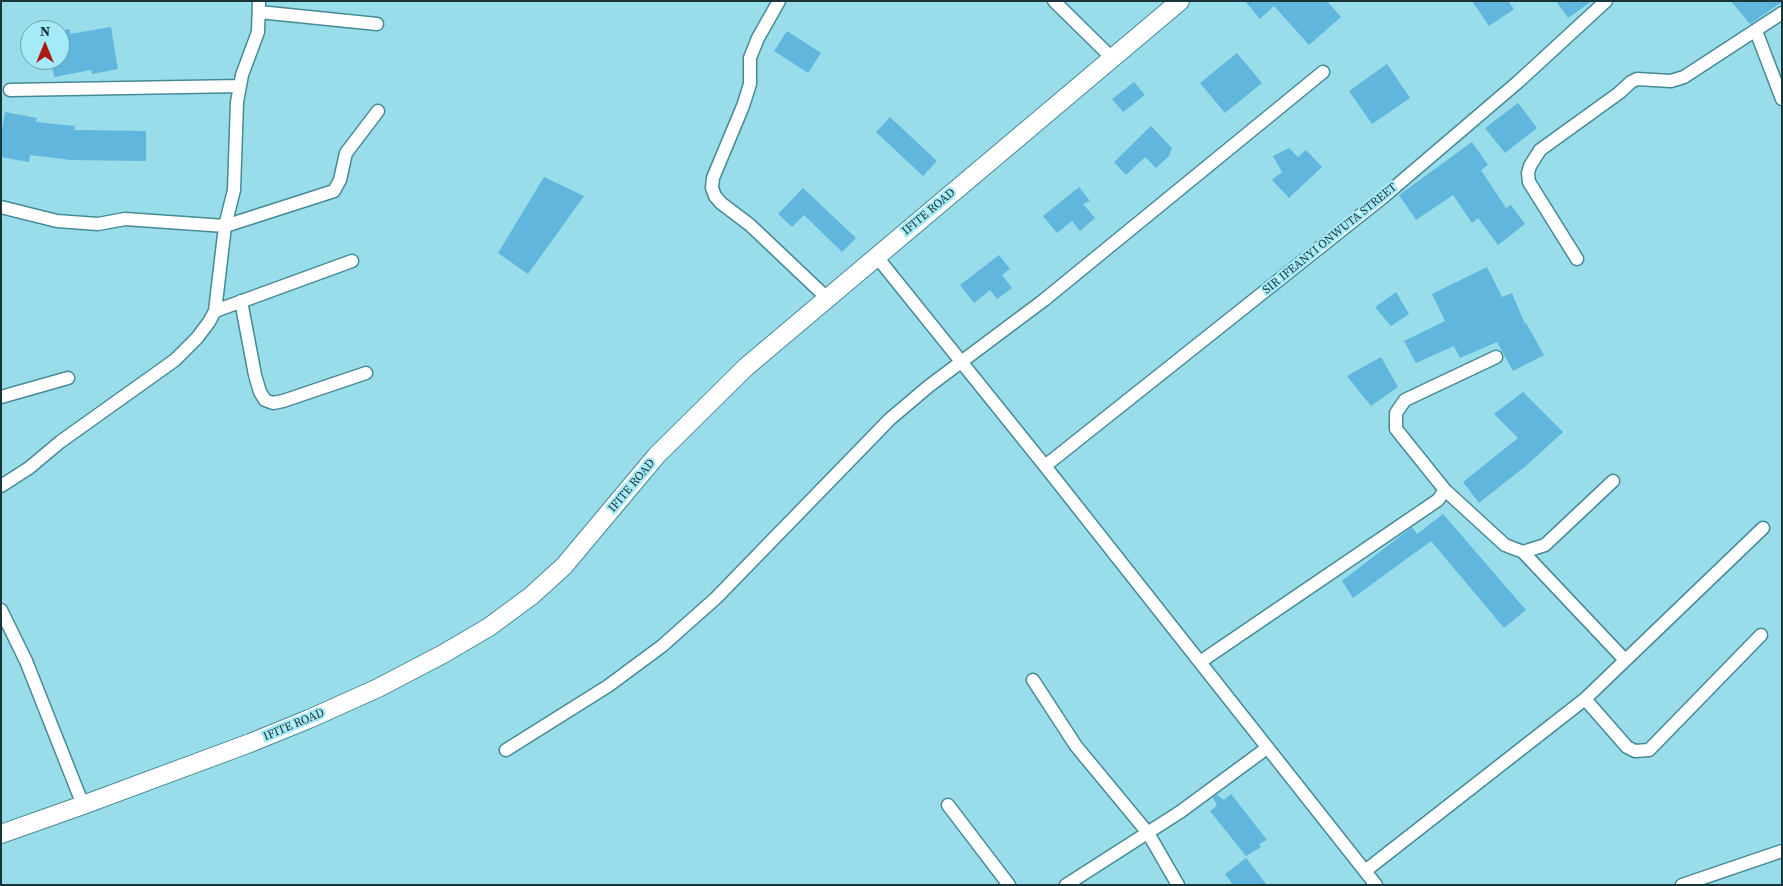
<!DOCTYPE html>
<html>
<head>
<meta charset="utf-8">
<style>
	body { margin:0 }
	#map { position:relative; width:1783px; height:886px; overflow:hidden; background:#98dde9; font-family:"Source Serif 4",serif }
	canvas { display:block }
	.frame { position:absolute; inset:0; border:2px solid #19353a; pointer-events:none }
	.north { position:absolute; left:20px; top:20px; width:50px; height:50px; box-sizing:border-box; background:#a5eaf6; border:1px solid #6da2ab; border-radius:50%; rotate:0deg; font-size:14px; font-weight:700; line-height:20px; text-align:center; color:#19353a }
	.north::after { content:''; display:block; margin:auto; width:18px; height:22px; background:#aa190d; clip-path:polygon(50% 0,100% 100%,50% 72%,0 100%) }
</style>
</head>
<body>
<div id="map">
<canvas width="1783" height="886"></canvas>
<div class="frame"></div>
<div class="north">N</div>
</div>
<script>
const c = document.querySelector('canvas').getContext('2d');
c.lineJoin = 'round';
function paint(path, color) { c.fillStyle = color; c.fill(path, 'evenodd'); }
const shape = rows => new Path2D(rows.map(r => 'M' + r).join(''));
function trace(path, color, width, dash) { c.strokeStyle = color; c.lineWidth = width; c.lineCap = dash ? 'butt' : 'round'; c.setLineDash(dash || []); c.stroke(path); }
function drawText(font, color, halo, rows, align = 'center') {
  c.font = font + ' "Source Serif 4",serif'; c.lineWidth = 4.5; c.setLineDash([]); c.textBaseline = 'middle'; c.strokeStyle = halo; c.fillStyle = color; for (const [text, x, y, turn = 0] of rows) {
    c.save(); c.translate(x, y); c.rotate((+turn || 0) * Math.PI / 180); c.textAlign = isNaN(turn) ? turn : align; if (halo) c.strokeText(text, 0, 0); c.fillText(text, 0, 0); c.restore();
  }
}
const building = shape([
	[1245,1,1327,1,1341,17,1309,45,1274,6,1260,19],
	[1472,1,1508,1,1514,9,1489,26],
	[1556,1,1592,1,1568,18],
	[1731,1,1782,1,1782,2,1750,24],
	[111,27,118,69,92,74,91,70,54,77,51,60,60,60,60,31,70,29,70,34],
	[787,31,821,53,808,73,774,51],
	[1237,53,1262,83,1225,113,1200,83],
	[1387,64,1410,98,1372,124,1349,91],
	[1134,82,1145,95,1123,112,1112,99],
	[1518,103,1537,128,1505,153,1485,128],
	[5,112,37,118,36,122,75,126,74,130,146,131,146,161,71,160,30,155,29,162,1,157,1,136],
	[890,117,937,161,923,176,876,132],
	[1151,126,1172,148,1169,156,1156,168,1145,157,1126,175,1114,162],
	[1472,142,1488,165,1481,170,1506,208,1511,205,1525,224,1498,245,1478,218,1472,223,1453,195,1416,220,1399,195],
	[1289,148,1298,157,1306,150,1322,167,1289,198,1272,180,1282,172,1273,156],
	[544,177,584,196,528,274,498,253],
	[1079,187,1090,201,1083,204,1095,218,1080,231,1072,221,1057,233,1043,216],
	[803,188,856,238,842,252,804,215,792,227,778,214],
	[999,255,1010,269,1002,275,1012,288,997,299,990,290,974,303,960,285],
	[1487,267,1502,297,1512,293,1525,324,1526,323,1544,355,1513,371,1497,342,1460,358,1454,346,1416,363,1404,341,1445,321,1432,294],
	[1396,292,1409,314,1391,326,1375,307],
	[1381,357,1398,387,1371,406,1347,376],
	[1523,392,1563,432,1527,465,1479,503,1463,482,1518,438,1494,414],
	[1443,514,1526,610,1504,628,1431,541,1353,598,1342,581,1412,527,1417,534],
	[1231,794,1267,840,1259,844,1261,847,1246,856,1210,811,1217,806,1213,797,1217,795,1224,800],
	[1246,858,1267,885,1233,885,1225,874]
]);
const street = shape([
	[779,1,758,38,750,58,750,84,743,106,713,178,712,188,715,196,721,203,750,225,827,298],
	[1054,1,1113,59],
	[259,12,377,24],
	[1756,31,1782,99],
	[10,90,240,86],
	[1,207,57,221,98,224,125,219,225,226,334,191,340,180,346,153,378,111],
	[877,257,1045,466,1376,885],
	[1577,259,1529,182,1528,173,1530,166,1540,150,1619,93,1631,82,1637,79,1671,81,1684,77,1782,13],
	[241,301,255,375,260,392,265,400,273,403,283,401,366,373],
	[215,311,352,261],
	[1,397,68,378],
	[1045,466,1382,198,1518,82,1606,1],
	[1,486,29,468,60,442,175,360,197,338,209,322,215,311,225,226,234,190,237,102,242,75,258,32,259,1],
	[1445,490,1505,545,1523,552,1545,545,1613,481],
	[1523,552,1625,660],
	[1,610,26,661,83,805],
	[1200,662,1438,500,1445,490,1396,429,1396,413,1405,400,1496,357],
	[1033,680,1076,746,1148,833,1178,885],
	[1585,699,1627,747,1635,751,1649,750,1761,635],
	[506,750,608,686,662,646,716,598,890,419,929,386,1044,300,1323,72],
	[948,805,1009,885],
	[1365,871,1585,699,1763,528],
	[1066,885,1180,812,1267,748],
	[1682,885,1782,851]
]);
const secondary = shape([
	[1,834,83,805,250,743,309,719,378,688,443,654,489,627,531,596,564,566,657,455,746,367,1180,1]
]);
const streetNames = [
	["IFITE ROAD",929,212,-40],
	["SIR IFEANYI ONWUTA STREET",1330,239,-39],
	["IFITE ROAD",632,486,-50],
	["IFITE ROAD",294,725,-23]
];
paint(building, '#61b6dd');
trace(street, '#468a96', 15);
trace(secondary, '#468a96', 20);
trace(street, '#fff', 12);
trace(secondary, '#fff', 18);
drawText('12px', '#19353a', '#a5eaf6', streetNames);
</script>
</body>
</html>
